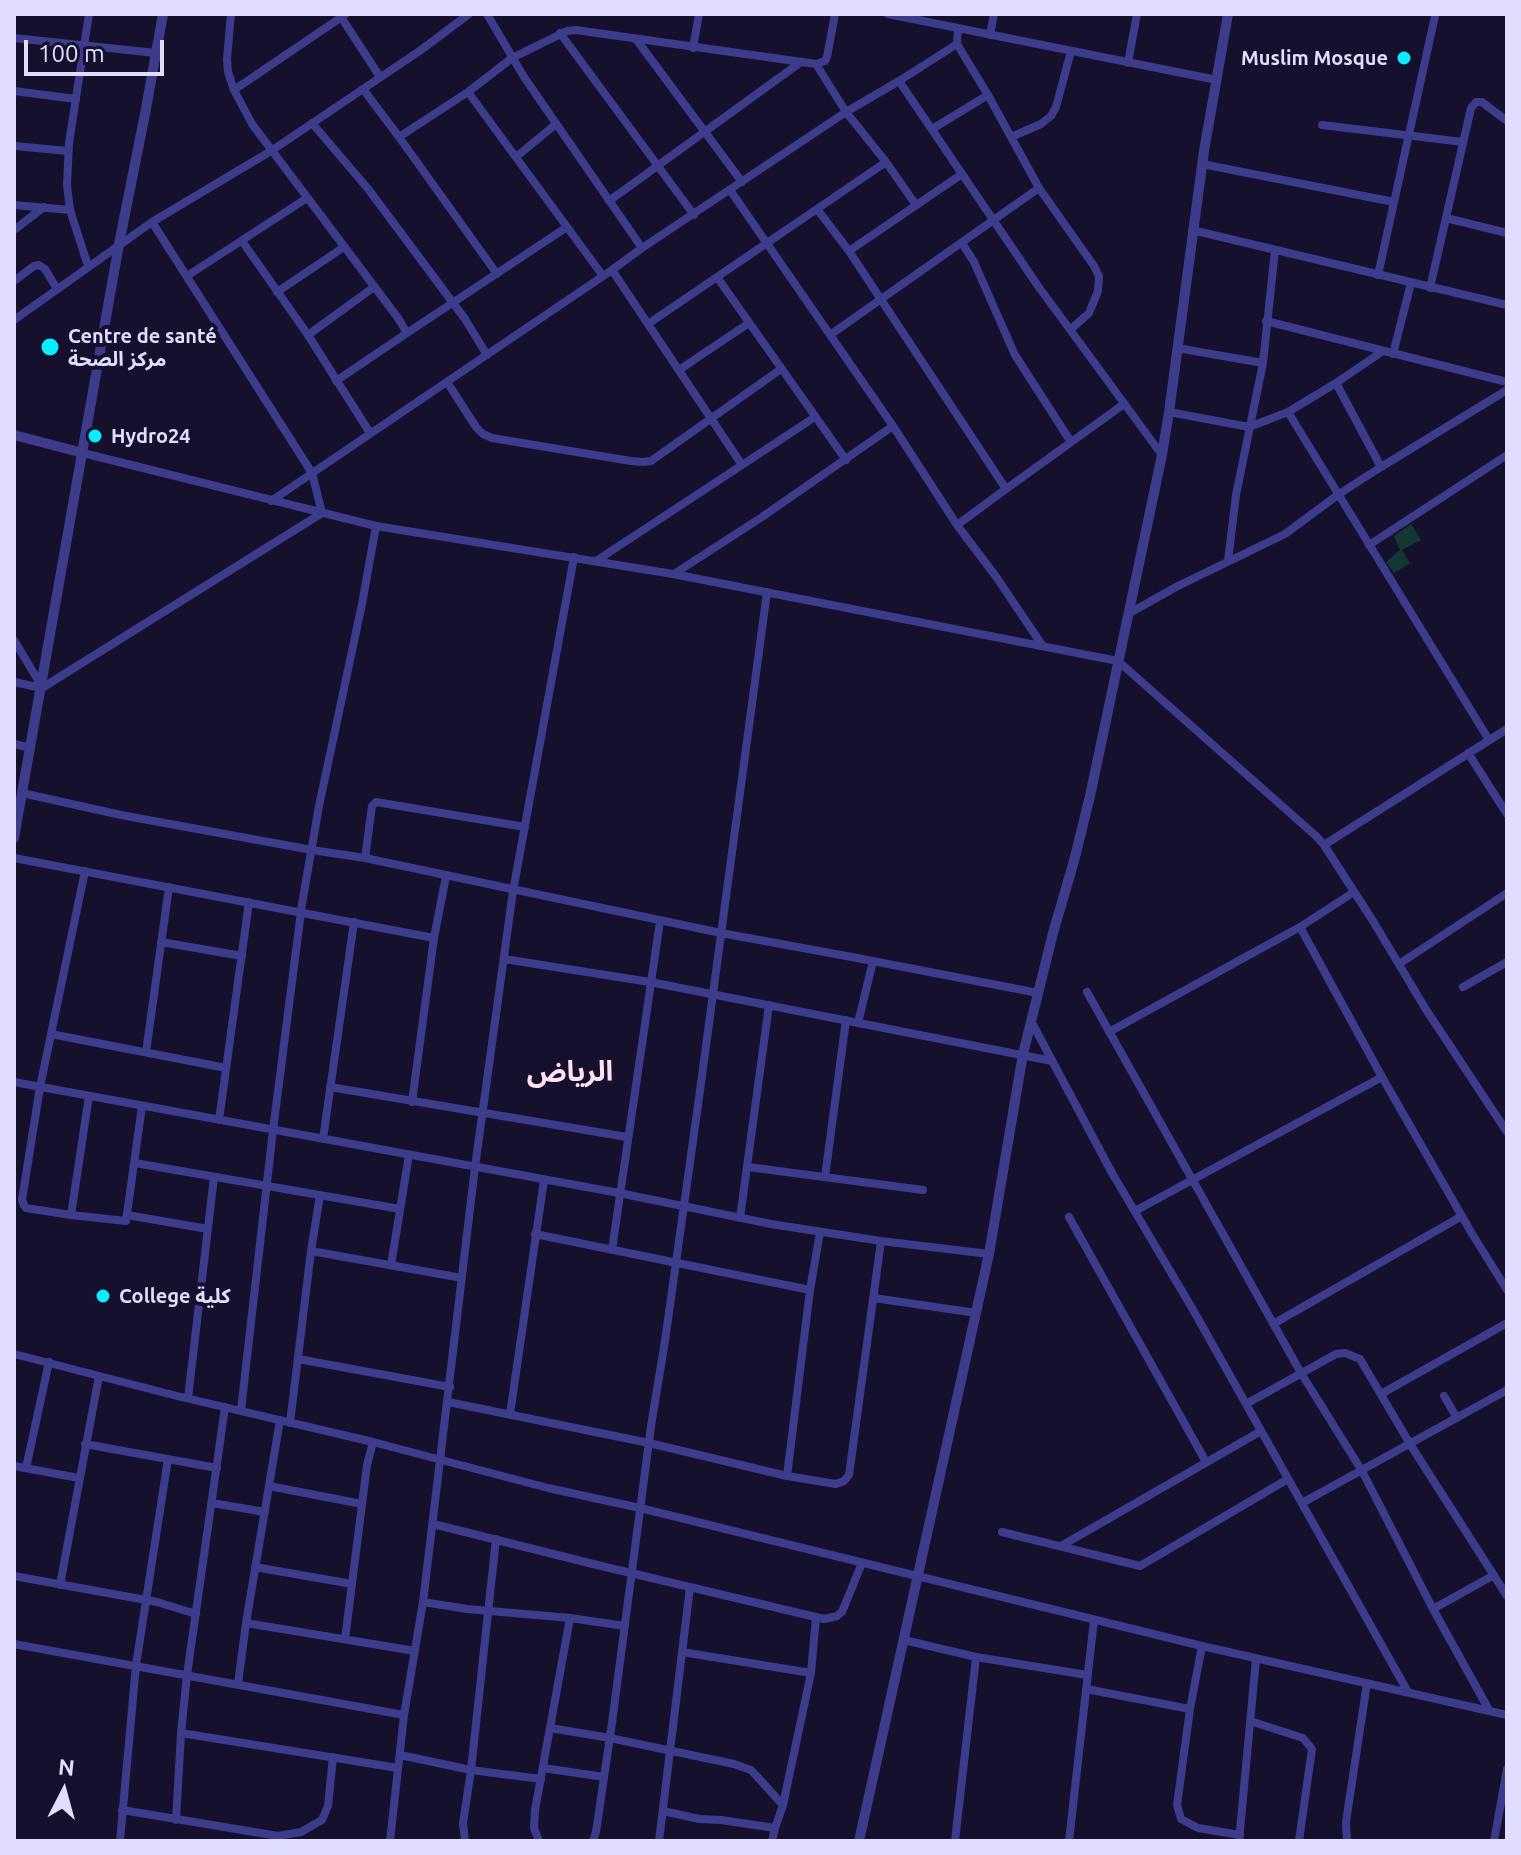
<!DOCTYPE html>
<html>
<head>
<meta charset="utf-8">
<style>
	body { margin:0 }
	#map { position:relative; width:1521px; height:1855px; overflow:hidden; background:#15112d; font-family:Ubuntu,sans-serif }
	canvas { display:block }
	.frame { position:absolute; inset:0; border:16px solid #e0ddff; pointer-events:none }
	.north { position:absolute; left:24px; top:1751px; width:80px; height:80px; -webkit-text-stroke:6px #15112d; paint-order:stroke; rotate:6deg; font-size:22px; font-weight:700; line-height:32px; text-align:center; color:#e0ddff }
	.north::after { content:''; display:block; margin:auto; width:28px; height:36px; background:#e0ddff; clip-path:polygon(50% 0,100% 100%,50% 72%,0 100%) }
	.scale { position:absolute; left:24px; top:40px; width:140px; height:36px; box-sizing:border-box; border:4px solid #e0ddff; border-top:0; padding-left:10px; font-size:24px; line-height:28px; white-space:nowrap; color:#e0ddff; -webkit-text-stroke:6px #15112d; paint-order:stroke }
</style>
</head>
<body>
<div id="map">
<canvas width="1521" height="1855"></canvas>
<div class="frame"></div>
<div class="north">N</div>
<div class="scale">100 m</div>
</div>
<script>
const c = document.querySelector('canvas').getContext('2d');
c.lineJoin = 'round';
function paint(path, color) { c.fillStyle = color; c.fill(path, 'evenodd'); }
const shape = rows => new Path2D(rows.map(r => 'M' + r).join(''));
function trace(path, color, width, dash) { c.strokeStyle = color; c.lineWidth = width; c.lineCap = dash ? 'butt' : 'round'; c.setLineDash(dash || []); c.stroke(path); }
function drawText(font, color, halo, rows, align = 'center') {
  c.font = font + ' Ubuntu,"Noto Sans Arabic",sans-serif'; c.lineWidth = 8; c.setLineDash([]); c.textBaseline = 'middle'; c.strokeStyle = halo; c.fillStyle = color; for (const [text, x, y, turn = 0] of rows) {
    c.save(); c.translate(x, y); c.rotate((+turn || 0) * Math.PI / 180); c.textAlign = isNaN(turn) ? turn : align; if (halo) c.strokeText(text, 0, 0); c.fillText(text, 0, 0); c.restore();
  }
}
const green = shape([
	[1411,524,1421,540,1402,550,1410,563,1394,573,1386,562,1400,550,1394,536]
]);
const minor = shape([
	[231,14,227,59,228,72,234,90],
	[487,14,524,77,642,248],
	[888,14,1217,80],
	[341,17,380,77],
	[560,33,694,215],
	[990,35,994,14],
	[14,38,156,53],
	[636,39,742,182],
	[957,44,988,95,1039,188,1094,266,1099,276,1098,291,1089,313,1071,329],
	[693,48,699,14],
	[1128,63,1137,14],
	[816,64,846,112,886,162,916,205],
	[899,81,1038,286,1162,455],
	[363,89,399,137,497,274],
	[14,91,76,99],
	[468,92,603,276],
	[312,123,369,190,465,319,487,355],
	[1322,125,1463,142],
	[932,129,988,95],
	[399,137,468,92,512,58,567,31,576,30,816,64,825,61,827,57,835,14],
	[1011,137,1041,124,1051,116,1056,107,1071,51],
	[14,146,68,151],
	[516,157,556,124],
	[1202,164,1394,202],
	[730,190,893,426,957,525,997,578,1042,645],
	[609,201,801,62],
	[14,205,70,210],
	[817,209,849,251,1006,489,957,525],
	[1446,218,1507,233],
	[14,230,44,207],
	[1192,230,1507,305],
	[242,241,308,335,370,433],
	[962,243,974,262,1015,355,1071,442],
	[849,251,962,174],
	[88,266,70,210,67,185,69,143,89,14],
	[612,270,742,465,815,417],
	[1378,275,1435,16],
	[187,276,307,198],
	[717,277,846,460],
	[14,281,34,266,39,265,45,269,57,289],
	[1430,288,1471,108,1476,102,1482,102,1507,121],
	[277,292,344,247],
	[14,320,152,222,271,151,421,50,469,14],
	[1266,321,1507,382],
	[648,324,886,162],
	[407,333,567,227],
	[308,335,374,287],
	[830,335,1039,188],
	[1177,348,1263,363],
	[1393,354,1411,283],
	[679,370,749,323],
	[336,381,407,333,398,318,252,124,234,90,346,14],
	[447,382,476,427,483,434,492,438,631,461,643,462,651,461,781,369],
	[1336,383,1381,467],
	[1169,412,1249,427,1288,412,1336,383,1383,351],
	[1288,412,1489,740],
	[83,453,376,526,673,574,1118,661,1316,836,1324,845,1373,921,1425,1008,1507,1132],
	[1006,489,1124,404],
	[271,501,612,270,642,248,846,112,899,81,957,44,958,28],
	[1369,545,1507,455],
	[596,561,742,465],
	[1228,561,1236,495,1263,363,1275,250],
	[674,574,762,517,893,426],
	[1128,614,1176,587,1285,534,1339,494,1381,467,1507,390],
	[14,640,42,687],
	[14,682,42,688,322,513,312,473,152,222],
	[14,744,31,748],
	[1468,753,1507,814],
	[22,793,121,815,312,850,365,858,721,933,852,957,1038,993],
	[1324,845,1507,729],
	[14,858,434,938],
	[365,858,372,806,376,802,525,827],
	[85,871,40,1087,22,1200,24,1205,26,1208,71,1215,126,1221,142,1106],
	[1300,927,1382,1077,1471,1232,1507,1290],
	[161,942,242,956],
	[504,959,650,982,1052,1061],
	[1399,964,1507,893],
	[1463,987,1507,962],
	[1087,992,1301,1373,1362,1471,1433,1609,1489,1710],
	[1031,1021,1112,1173,1192,1308,1408,1692],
	[858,1023,873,961],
	[1109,1032,1300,927,1354,892],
	[51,1034,226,1068],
	[146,1052,169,887],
	[14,1082,619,1193,771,1224,881,1241,989,1254],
	[330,1087,627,1137],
	[412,1102,434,938,446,876],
	[219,1120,249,902],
	[323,1139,354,922],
	[135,1163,400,1209],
	[748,1167,923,1190],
	[825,1177,846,1020],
	[1135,1211,1382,1077],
	[71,1215,89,1096],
	[127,1215,208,1229],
	[1069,1217,1206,1462],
	[740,1218,769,1005],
	[535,1234,810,1290],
	[612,1250,660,921],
	[311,1251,462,1278],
	[391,1265,409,1155],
	[874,1298,976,1313],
	[1273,1324,1462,1216],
	[14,1354,177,1396,373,1442,548,1488,640,1508,1202,1646,1507,1715],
	[298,1359,450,1387],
	[1381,1394,1507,1323],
	[1444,1396,1457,1418],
	[188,1398,214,1177],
	[448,1402,649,1443,787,1476,836,1484,844,1481,849,1475,881,1241],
	[1246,1404,1336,1354,1345,1353,1360,1359,1410,1444,1507,1596],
	[225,1407,187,1675,181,1733,398,1768],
	[241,1410,273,1130,302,904,319,806,362,604,376,526],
	[510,1414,544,1180],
	[280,1420,246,1623,415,1651],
	[290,1423,311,1251,320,1195],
	[85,1444,217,1468],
	[14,1466,79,1478],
	[26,1468,49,1362],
	[787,1476,810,1290,820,1232],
	[269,1486,362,1504],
	[212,1503,265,1512],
	[1302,1503,1507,1390],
	[433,1524,593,1564,824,1619,837,1616,842,1612,862,1563],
	[1002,1532,1140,1566,1288,1479],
	[1061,1546,1261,1431],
	[255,1567,352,1584],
	[14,1576,157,1602,196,1614],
	[60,1585,99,1376],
	[423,1602,467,1609,570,1618,625,1626],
	[1433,1609,1494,1575],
	[345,1639,367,1465,373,1442],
	[904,1640,976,1657,1087,1675],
	[14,1644,404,1715],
	[1202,1646,1190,1709,1177,1805,1181,1819,1198,1828,1240,1835],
	[682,1652,811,1673],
	[238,1684,246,1623],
	[1086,1689,1190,1709],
	[1250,1721,1303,1738,1312,1749,1299,1841],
	[550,1728,610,1738,734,1764,751,1770,783,1805],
	[400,1755,471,1770,541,1779],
	[543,1768,604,1777],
	[122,1810,278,1836,301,1832,322,1820,328,1806,333,1757],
	[663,1811,699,1819,721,1820,775,1828,783,1805,811,1673,816,1617],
	[176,1820,181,1733],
	[120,1841,136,1665,168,1459],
	[390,1841,404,1715,423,1602,475,1167,513,891,574,557],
	[465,1841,463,1823,471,1770,496,1539],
	[539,1841,534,1828,535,1810,570,1618],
	[593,1841,596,1832,612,1723,651,1426,665,1341,699,1098,767,592],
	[659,1841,690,1587],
	[772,1841,775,1828],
	[955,1841,976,1657],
	[1069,1841,1094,1620],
	[1239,1841,1256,1659],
	[1347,1841,1346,1822,1367,1683],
	[1494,1841,1507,1769]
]);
const tertiary = shape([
	[14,435,83,453],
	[14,838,119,244,145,114,163,14],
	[859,1841,989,1254,1023,1054,1053,933,1074,861,1090,796,1162,455,1169,412,1204,151,1228,14]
]);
const markers = [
	[1404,58,8,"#09eeff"],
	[50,347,10,"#09eeff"],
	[95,436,8,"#09eeff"],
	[103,1296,8,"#09eeff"]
];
const poiNames = [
	["Muslim Mosque",1388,58,"right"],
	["Centre de santé",68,336],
	["مركز الصحة",68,359],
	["Hydro24",111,436],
	["College كلية",119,1296]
];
const districtNames = [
	["الرياض",570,1072]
];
paint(green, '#143735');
trace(minor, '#3d3c8c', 8);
trace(tertiary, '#3d3c8c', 10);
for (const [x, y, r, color] of markers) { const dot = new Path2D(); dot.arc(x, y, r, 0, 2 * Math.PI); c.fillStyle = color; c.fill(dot); trace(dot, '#15112d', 3); }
drawText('bold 20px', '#e0ddff', '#15112d', poiNames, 'left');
drawText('bold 28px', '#ffdff4', '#15112d', districtNames);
</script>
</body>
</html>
